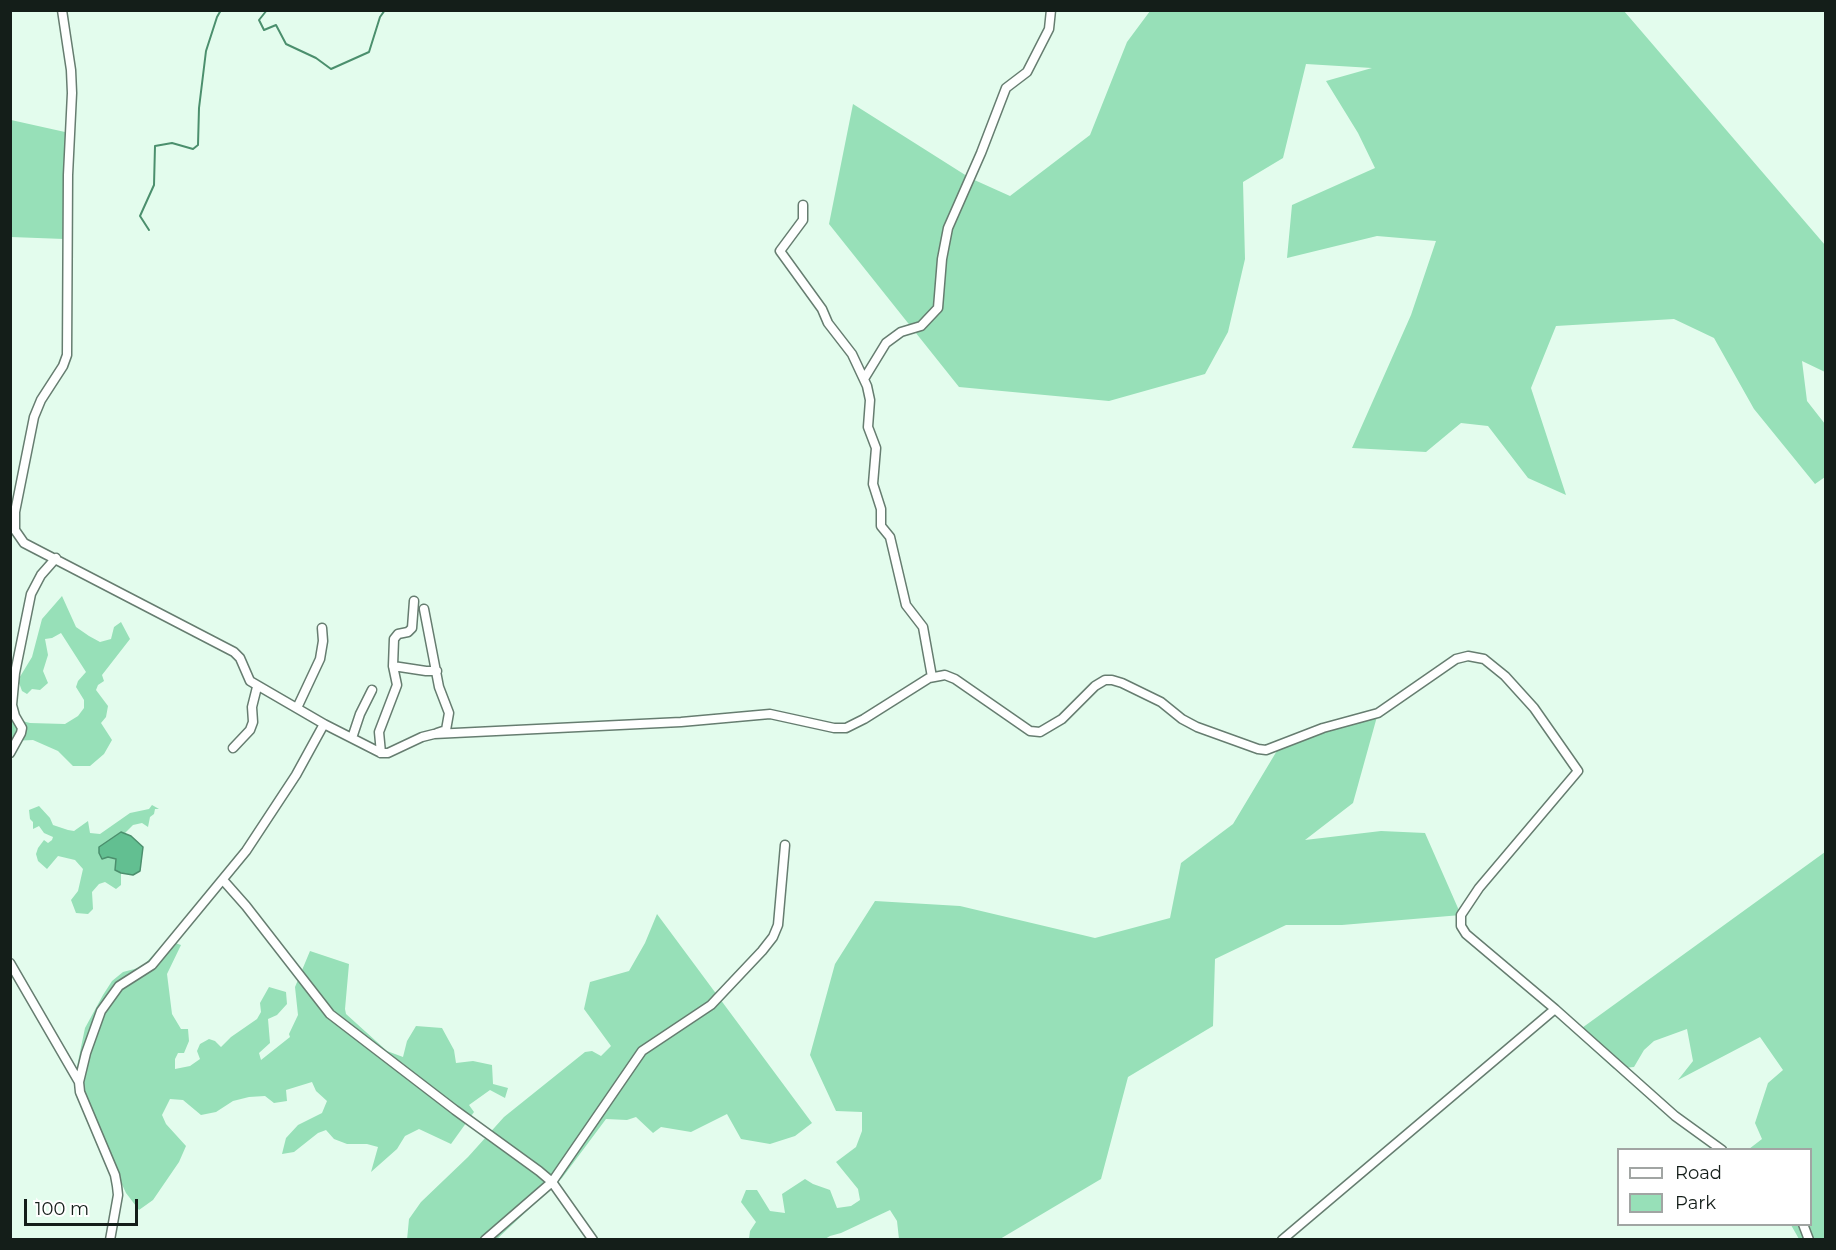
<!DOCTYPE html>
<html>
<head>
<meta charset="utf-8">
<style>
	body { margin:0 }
	#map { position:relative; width:1836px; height:1250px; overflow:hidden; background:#e3fced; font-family:Montserrat,sans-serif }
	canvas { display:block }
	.frame { position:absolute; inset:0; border:12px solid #141e19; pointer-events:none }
	.legend { position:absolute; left:1617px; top:1148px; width:195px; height:78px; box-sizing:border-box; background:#fff; border:2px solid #a1a5a3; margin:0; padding:8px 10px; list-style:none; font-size:18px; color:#141e19 }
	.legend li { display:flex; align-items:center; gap:12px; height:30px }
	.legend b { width:30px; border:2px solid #a1a5a3 }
	.scale { position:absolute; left:24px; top:1199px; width:114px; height:27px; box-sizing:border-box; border:3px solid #141e19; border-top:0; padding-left:8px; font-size:18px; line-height:21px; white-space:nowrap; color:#141e19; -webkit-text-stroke:4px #fff; paint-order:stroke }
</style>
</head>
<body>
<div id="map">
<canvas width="1836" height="1250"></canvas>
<div class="frame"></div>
<ul class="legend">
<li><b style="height:8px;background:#fff"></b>Road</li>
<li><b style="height:16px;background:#97e0b8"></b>Park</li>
</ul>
<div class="scale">100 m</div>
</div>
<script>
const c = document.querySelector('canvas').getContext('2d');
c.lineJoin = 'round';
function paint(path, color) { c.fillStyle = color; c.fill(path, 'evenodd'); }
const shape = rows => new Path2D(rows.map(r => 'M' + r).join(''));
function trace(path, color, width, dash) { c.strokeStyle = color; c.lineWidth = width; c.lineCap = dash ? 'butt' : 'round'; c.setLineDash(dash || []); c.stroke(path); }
const green = shape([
	[1150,11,1624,11,1825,245,1825,372,1802,361,1807,401,1825,424,1825,477,1815,484,1754,409,1714,338,1674,319,1556,326,1531,388,1566,495,1528,478,1488,426,1461,423,1426,452,1352,448,1411,315,1436,241,1377,236,1287,258,1292,205,1375,168,1358,133,1326,81,1372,68,1306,64,1283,158,1243,182,1245,259,1228,332,1205,374,1109,401,959,387,829,224,853,104,970,178,1010,196,1090,135,1127,42],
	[11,120,65,132,64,239,11,237],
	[62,596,76,627,89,636,100,642,111,639,114,627,121,622,130,639,102,675,104,681,98,685,96,690,108,706,106,717,101,723,112,740,104,754,90,766,73,766,58,751,33,740,11,741,10,718,30,723,65,724,78,716,84,708,84,700,76,687,78,681,86,672,61,633,52,638,45,639,48,655,43,671,48,683,40,690,32,689,27,694,22,691,18,680,32,657,42,619],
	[1378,713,1353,803,1305,840,1381,831,1425,833,1461,915,1342,925,1286,925,1215,959,1213,1026,1128,1077,1101,1179,1000,1239,899,1239,897,1221,890,1210,841,1233,830,1236,825,1239,749,1239,750,1231,756,1222,741,1202,746,1190,757,1190,770,1211,785,1213,782,1194,805,1179,813,1184,830,1190,837,1208,851,1206,860,1200,858,1189,836,1162,856,1147,862,1131,862,1112,836,1111,810,1055,835,964,875,901,960,906,1095,938,1170,918,1181,863,1233,824,1281,744],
	[152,805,159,809,155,809,154,814,150,817,148,827,142,823,133,825,125,833,121,832,112,838,108,857,116,859,115,870,121,873,121,885,116,889,105,882,99,884,92,892,93,909,88,914,76,913,71,900,78,891,83,869,75,860,58,856,47,869,38,861,36,854,38,848,44,840,48,843,52,840,53,837,44,833,39,826,33,829,33,822,30,819,29,810,39,806,50,818,53,825,68,830,74,831,88,821,90,833,100,834,130,813,149,809],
	[1825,852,1825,1239,1799,1239,1791,1225,1810,1224,1810,1150,1749,1149,1762,1139,1755,1123,1768,1083,1783,1070,1760,1037,1678,1080,1693,1061,1687,1029,1654,1041,1644,1050,1634,1067,1614,1069,1575,1033],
	[657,914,812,1123,795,1136,770,1144,741,1139,727,1114,691,1132,661,1127,653,1133,636,1117,627,1120,606,1119,562,1178,497,1239,407,1240,409,1219,421,1202,468,1157,504,1117,585,1052,592,1051,601,1056,611,1046,584,1009,590,982,629,971,645,943],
	[167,940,181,945,167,974,172,1014,181,1029,188,1029,189,1041,184,1053,178,1053,175,1059,175,1069,190,1066,200,1059,197,1051,200,1044,209,1039,215,1041,221,1047,231,1037,257,1019,261,1012,260,1003,269,987,286,992,287,1004,277,1015,268,1019,270,1043,259,1053,261,1060,290,1037,289,1034,298,1015,295,987,310,951,349,964,345,1009,346,1014,387,1051,403,1057,407,1041,416,1026,442,1028,454,1050,456,1063,473,1061,492,1065,493,1084,508,1088,505,1098,490,1090,469,1105,474,1112,451,1144,419,1129,405,1136,397,1149,371,1172,378,1147,367,1144,347,1144,334,1139,326,1130,318,1133,294,1152,282,1154,286,1138,298,1125,322,1113,327,1101,316,1091,312,1082,286,1090,287,1101,274,1103,265,1096,249,1097,233,1101,216,1112,201,1115,183,1100,170,1099,162,1115,166,1124,186,1146,179,1162,153,1200,139,1210,126,1193,74,1081,85,1028,103,995,112,981,123,972,142,967]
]);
const water = shape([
	[121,832,131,836,143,847,140,871,133,875,121,873,115,870,116,859,108,857,102,859,99,853,99,847,121,832]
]);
const stream = shape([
	[267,10,259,20,264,30,276,25,286,44,316,58,331,69,369,52,380,17,385,10],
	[149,230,140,216,154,185,155,146,172,143,193,149,198,145,199,108,206,51,217,17,221,10]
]);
const street = shape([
	[62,10,71,70,72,93,68,175,67,355,63,366,41,400,34,417,15,512,15,530,24,543,234,652,240,658,250,681,324,724,296,775,246,851,152,965,119,986,101,1011,86,1053,79,1082,80,1092,115,1175,117,1186,118,1195,110,1240],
	[803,205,803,220,780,251,822,309,828,323,852,354,867,386,870,400,868,427,876,448,873,484,881,509,881,526,890,537,906,605,923,627,932,677],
	[864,379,886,343,901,332,921,326,938,308,942,259,948,228,981,153,1006,88,1027,72,1049,29,1051,10],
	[424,609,439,687,449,713,446,730,437,733],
	[393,666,426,671,437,671],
	[297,708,320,659,323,641,322,628],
	[324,724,381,753,388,753,422,737,434,734,681,722,770,714,834,728,846,728,864,719,929,678,945,675,955,679,1030,731,1040,732,1062,719,1095,686,1105,680,1112,680,1122,683,1161,702,1182,719,1197,727,1258,749,1266,750,1323,728,1378,713,1456,659,1468,656,1484,659,1505,676,1534,708,1578,771,1479,888,1461,915,1461,926,1466,934,1555,1009,1675,1116,1722,1150],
	[352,738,360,714,372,690],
	[233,748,250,730,253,722,252,707,257,687],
	[10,753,21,733,22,728,15,716,12,705,15,673,31,594,41,575,56,558],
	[381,753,379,732,397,685,393,666,394,639,398,634,408,632,412,628,414,601],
	[223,880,246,906,330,1014,455,1110,539,1171,552,1182,593,1240],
	[10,963,79,1082],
	[1803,1224,1809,1240],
	[485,1240,552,1182,642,1051,711,1005,762,951,773,937,778,925,785,845],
	[1282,1240,1555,1009]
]);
paint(green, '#97e0b8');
paint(water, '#62bf91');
trace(water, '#4b8f6d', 1.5);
trace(stream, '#4b8f6d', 2);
trace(street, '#667d70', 11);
trace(street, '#fff', 8);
</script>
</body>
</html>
